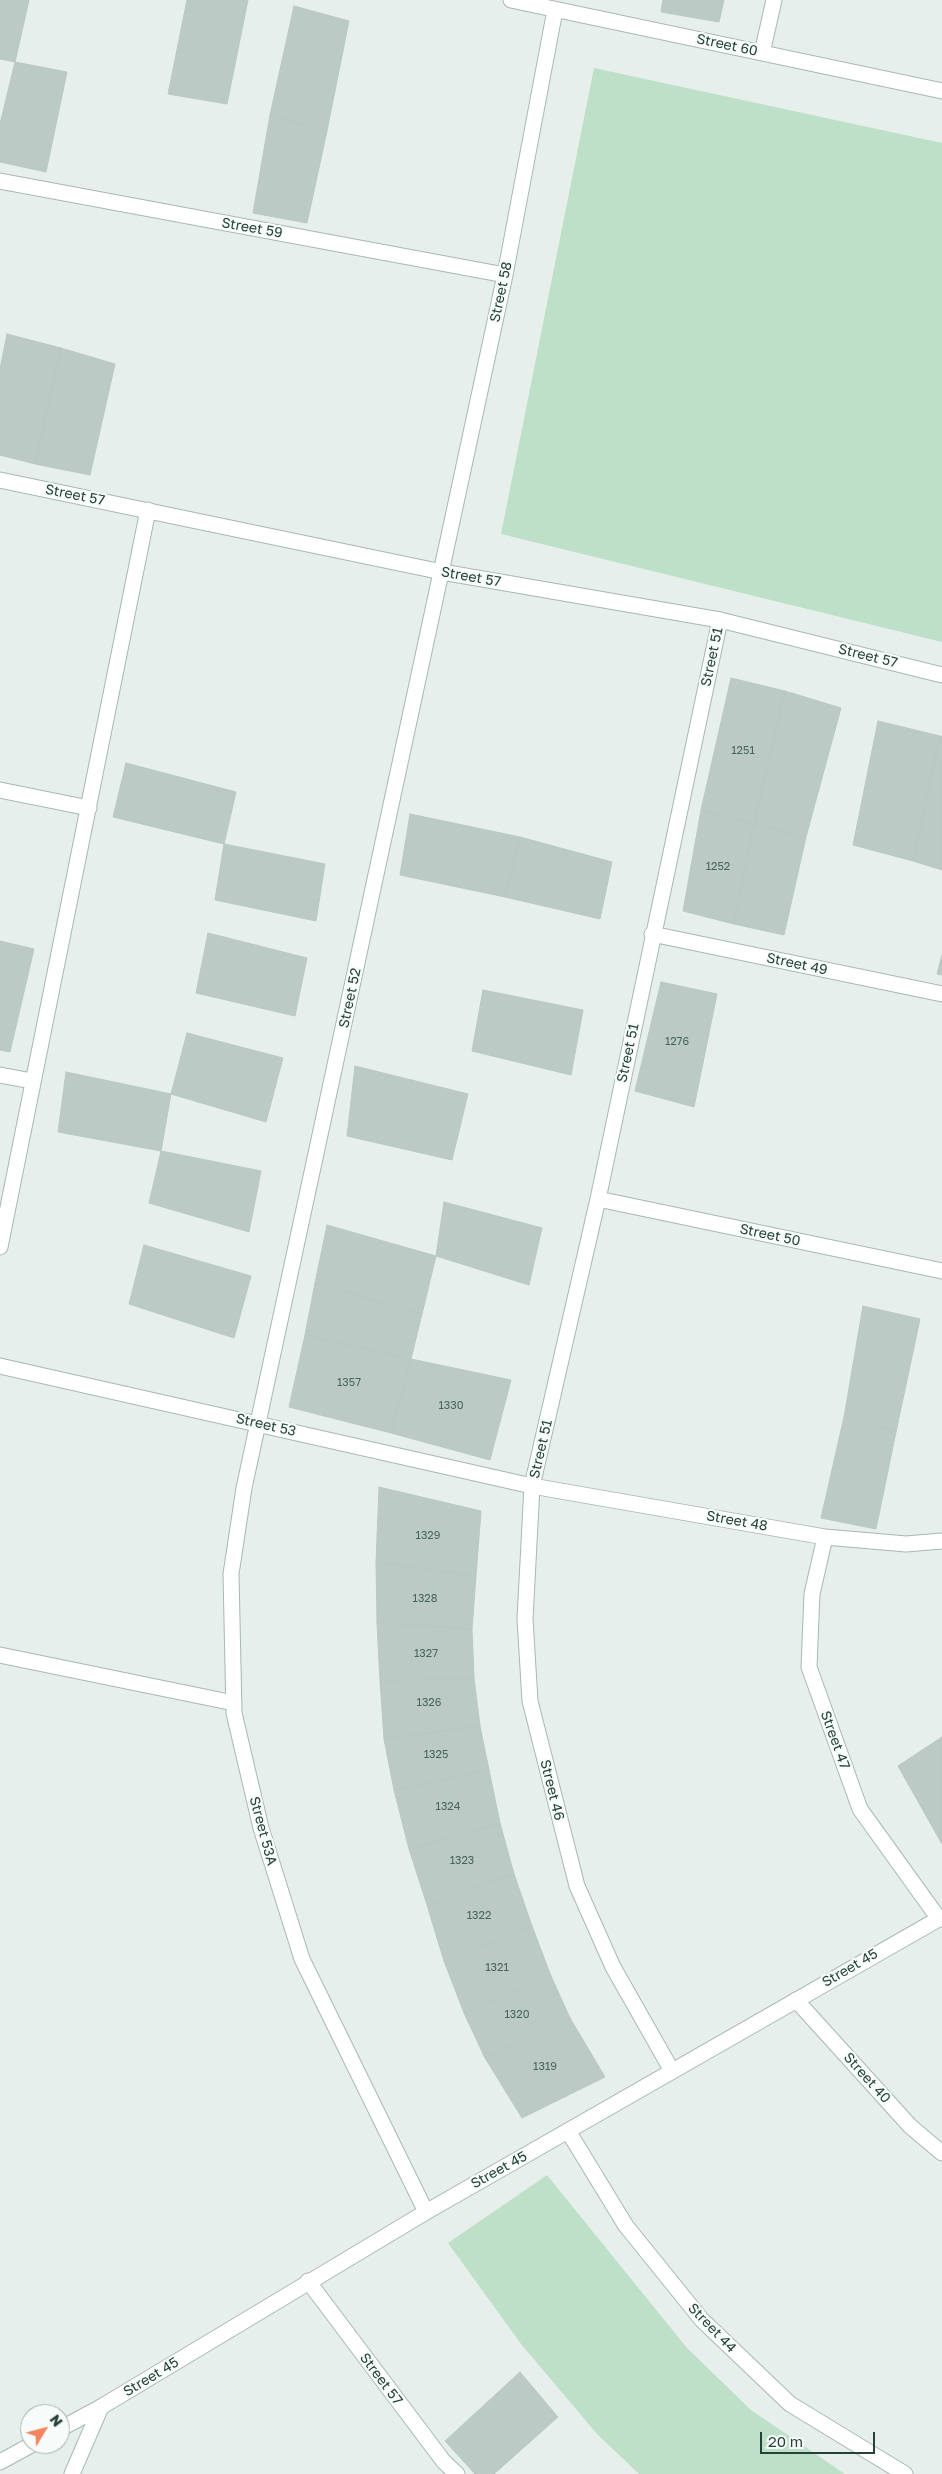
<!DOCTYPE html>
<html>
<head>
<meta charset="utf-8">
<style>
	body { margin:0 }
	#map { position:relative; width:942px; height:2474px; overflow:hidden; background:#e6efeb; font-family:"Golos Text",sans-serif }
	canvas { display:block }
	.north { position:absolute; left:20px; top:2404px; width:50px; height:50px; box-sizing:border-box; background:#f7fbf9; border:1px solid #a3b1ad; border-radius:50%; rotate:53deg; font-size:14px; font-weight:700; line-height:20px; text-align:center; color:#24423a }
	.north::after { content:''; display:block; margin:auto; width:18px; height:22px; background:#f4845f; clip-path:polygon(50% 0,100% 100%,50% 72%,0 100%) }
	.scale { position:absolute; left:760px; top:2432px; width:115px; height:22px; box-sizing:border-box; border:2px solid #24423a; border-top:0; padding-left:6px; font-size:15px; line-height:18px; white-space:nowrap; color:#24423a; -webkit-text-stroke:4px #f7fbf9; paint-order:stroke }
</style>
</head>
<body>
<div id="map">
<canvas width="942" height="2474"></canvas>
<div class="north">N</div>
<div class="scale">20 m</div>
</div>
<script>
const c = document.querySelector('canvas').getContext('2d');
c.lineJoin = 'round';
function paint(path, color) { c.fillStyle = color; c.fill(path, 'evenodd'); }
const shape = rows => new Path2D(rows.map(r => 'M' + r).join(''));
function trace(path, color, width, dash) { c.strokeStyle = color; c.lineWidth = width; c.lineCap = dash ? 'butt' : 'round'; c.setLineDash(dash || []); c.stroke(path); }
function drawText(font, color, halo, rows, align = 'center') {
  c.font = font + ' "Golos Text",sans-serif'; c.lineWidth = 4.5; c.setLineDash([]); c.textBaseline = 'middle'; c.strokeStyle = halo; c.fillStyle = color; for (const [text, x, y, turn = 0] of rows) {
    c.save(); c.translate(x, y); c.rotate((+turn || 0) * Math.PI / 180); c.textAlign = isNaN(turn) ? turn : align; if (halo) c.strokeText(text, 0, 0); c.fillText(text, 0, 0); c.restore();
  }
}
const green = shape([
	[594,68,942,143,942,642,501,534],
	[547,2175,687,2348,751,2410,845,2474,639,2474,597,2434,521,2344,448,2243]
]);
const building = shape([
	[0,0,29,0,15,62,0,59,0,0],
	[187,0,248,0,227,104,168,94,187,0],
	[663,0,724,0,719,22,661,12,663,0],
	[294,6,349,21,327,131,270,115,294,6],
	[15,62,67,72,46,172,0,162,0,124,15,62],
	[270,115,327,131,307,223,253,213,270,115],
	[7,334,61,348,35,464,0,455,0,369,7,334],
	[61,348,115,364,90,475,35,464,61,348],
	[731,678,785,691,754,824,701,810,731,678],
	[785,691,841,708,806,837,754,824,785,691],
	[878,721,940,736,913,861,853,845,878,721],
	[940,736,942,737,942,870,913,861,940,736],
	[126,763,236,792,224,844,113,817,126,763],
	[701,810,754,824,734,924,683,911,701,810],
	[410,814,520,837,505,897,400,875,410,814],
	[754,824,806,837,784,935,734,924,754,824],
	[520,837,612,862,600,919,505,897,520,837],
	[224,844,325,864,316,921,215,900,224,844],
	[208,933,307,958,295,1016,196,993,208,933],
	[0,941,34,949,10,1052,0,1050,0,941],
	[942,955,942,975,937,974,942,955],
	[661,982,717,994,694,1107,635,1091,661,982],
	[483,990,583,1010,571,1075,472,1051,483,990],
	[187,1033,283,1058,266,1122,171,1094,187,1033],
	[355,1066,468,1094,452,1160,347,1136,355,1066],
	[66,1072,171,1094,161,1151,58,1132,66,1072],
	[161,1151,261,1171,249,1232,149,1203,161,1151],
	[444,1202,542,1228,529,1285,436,1256,444,1202],
	[327,1225,436,1256,422,1314,315,1283,327,1225],
	[144,1245,251,1276,234,1338,129,1304,144,1245],
	[315,1283,422,1314,411,1359,305,1335,315,1283],
	[863,1306,920,1319,896,1432,844,1417,863,1306],
	[305,1335,411,1359,391,1433,289,1407,305,1335],
	[411,1359,511,1380,490,1460,391,1433,411,1359],
	[844,1417,896,1432,876,1529,821,1518,844,1417],
	[379,1487,481,1511,476,1576,376,1562,379,1487],
	[376,1562,476,1576,472,1629,377,1623,376,1562],
	[377,1623,472,1629,474,1678,380,1681,377,1623],
	[474,1678,480,1726,384,1739,380,1681,474,1678],
	[480,1726,489,1770,394,1790,384,1739,480,1726],
	[942,1737,942,1844,898,1766,942,1737],
	[489,1770,500,1823,409,1849,394,1790,489,1770],
	[500,1823,514,1874,427,1905,409,1849,500,1823],
	[514,1874,532,1926,444,1961,427,1905,514,1874],
	[532,1926,551,1976,464,2013,444,1961,532,1926],
	[551,1976,570,2018,485,2058,464,2013,551,1976],
	[570,2018,605,2077,522,2118,485,2058,570,2018],
	[520,2372,558,2417,494,2474,475,2474,445,2441,520,2372]
]);
const minor = shape([
	[511,0,942,91],
	[762,53,774,0],
	[0,181,505,275],
	[0,790,89,808],
	[652,934,942,994],
	[0,1075,32,1081],
	[598,1199,942,1271],
	[0,1247,148,510],
	[0,1366,532,1486,825,1537,906,1544,942,1541],
	[825,1537,812,1594,809,1667,860,1809,939,1919],
	[0,1655,234,1703],
	[796,2000,910,2126,942,2153],
	[672,2071,613,1967,577,1886,530,1701,525,1619,532,1486,598,1199,720,620],
	[568,2131,626,2226,702,2320,790,2404,905,2474],
	[426,2212,302,1959,261,1828,234,1713,231,1574,244,1488,505,275,555,10],
	[308,2281,444,2462,457,2474],
	[72,2474,101,2407]
]);
const tertiary = shape([
	[0,480,442,572,720,620,942,675],
	[60,2429,101,2407,426,2212,942,1917],
	[0,2462,33,2444]
]);
const numberNames = [
	["1251",743,751],
	["1252",718,867],
	["1276",677,1042],
	["1357",349,1383],
	["1330",451,1406],
	["1329",428,1536],
	["1328",425,1599],
	["1327",426,1654],
	["1326",429,1703],
	["1325",436,1755],
	["1324",448,1807],
	["1323",462,1861],
	["1322",479,1916],
	["1321",497,1968],
	["1320",517,2015],
	["1319",545,2067]
];
const streetNames = [
	["Street 60",727,45,12],
	["Street 59",252,228,10],
	["Street 58",501,292,-78],
	["Street 57",75,495,11],
	["Street 57",471,577,10],
	["Street 57",868,656,14],
	["Street 51",712,657,-78],
	["Street 49",797,964,12],
	["Street 52",350,998,-78],
	["Street 51",628,1053,-78],
	["Street 50",770,1235,12],
	["Street 53",266,1425,13],
	["Street 51",541,1449,-77],
	["Street 48",737,1521,10],
	["Street 47",835,1740,70],
	["Street 46",552,1790,76],
	["Street 53A",263,1831,75],
	["Street 45",850,1968,-30],
	["Street 40",867,2078,48],
	["Street 45",499,2170,-29],
	["Street 44",712,2328,46],
	["Street 45",151,2377,-31],
	["Street 57",381,2379,53]
];
paint(green, '#bfe0c8');
paint(building, '#bbcac4');
trace(building, '#b8c9c2', 1);
trace(minor, '#a8b8b2', 17);
trace(tertiary, '#a8b8b2', 17);
trace(minor, '#fff', 15);
trace(tertiary, '#fff', 15);
drawText('11px', '#4a645c', null, numberNames);
drawText('14px', '#24423a', '#f7fbf9', streetNames);
</script>
</body>
</html>
